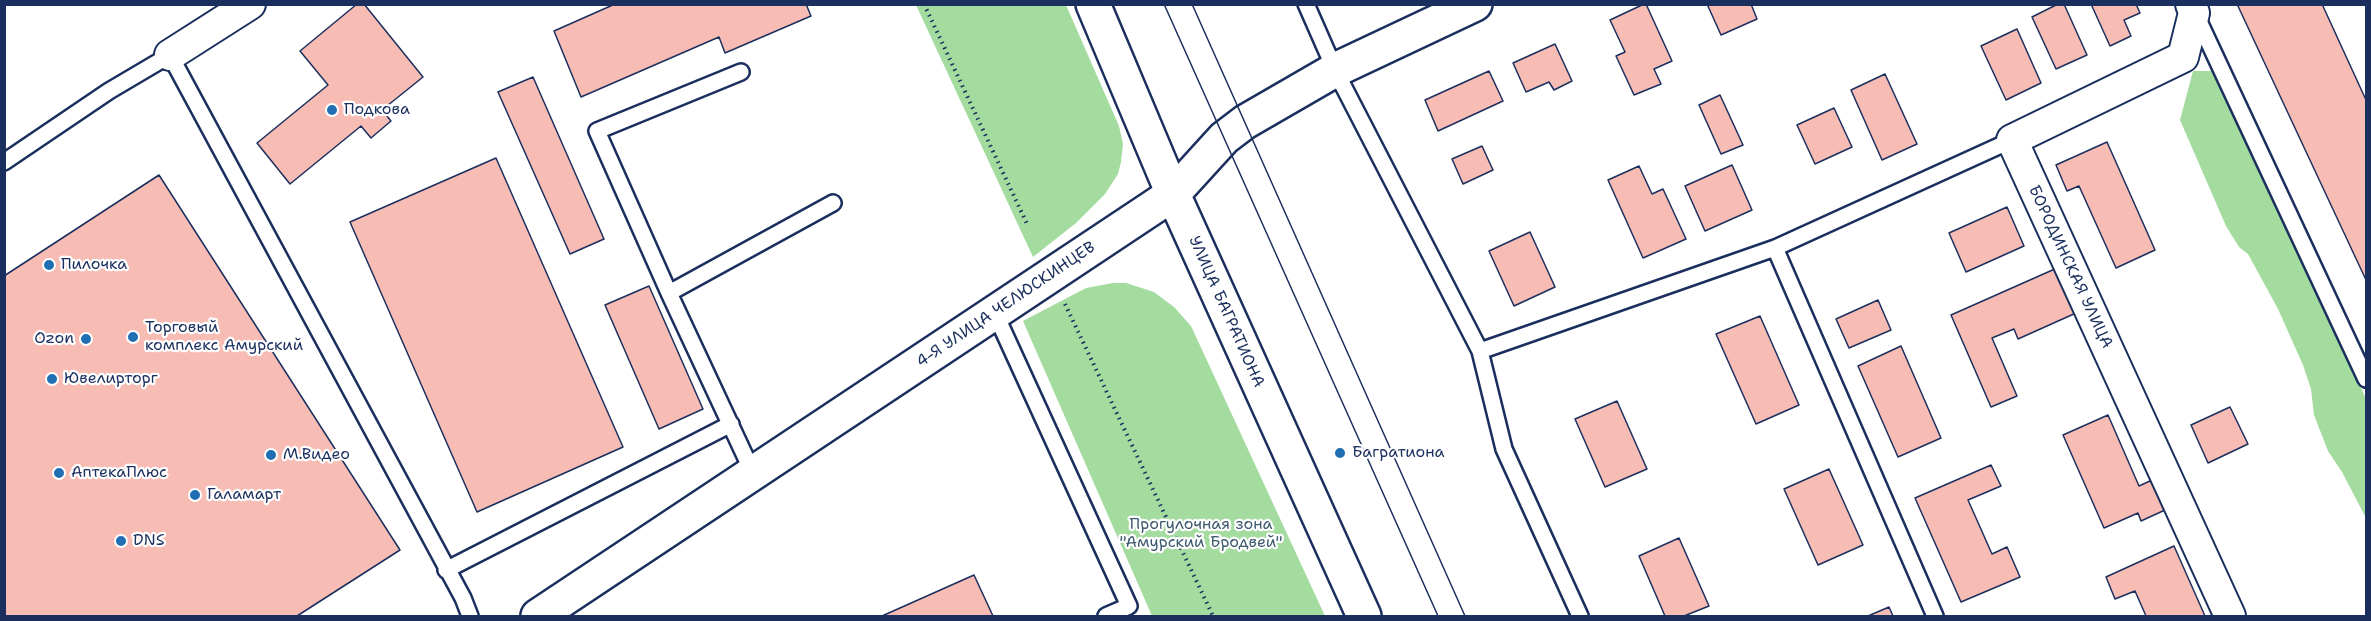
<!DOCTYPE html>
<html>
<head>
<meta charset="utf-8">
<style>
	body { margin:0 }
	#map { position:relative; width:2371px; height:621px; overflow:hidden; background:#fff; font-family:"Shantell Sans",sans-serif }
	canvas { display:block }
	.frame { position:absolute; inset:0; border:6px solid #1b2f5e; pointer-events:none }
</style>
</head>
<body>
<div id="map">
<canvas width="2371" height="621"></canvas>
<div class="frame"></div>
</div>
<script>
const c = document.querySelector('canvas').getContext('2d');
c.lineJoin = 'round';
function paint(path, color) { c.fillStyle = color; c.fill(path, 'evenodd'); }
const shape = rows => new Path2D(rows.map(r => 'M' + r).join(''));
function trace(path, color, width, dash) { c.strokeStyle = color; c.lineWidth = width; c.lineCap = dash ? 'butt' : 'round'; c.setLineDash(dash || []); c.stroke(path); }
function drawText(font, color, halo, rows, align = 'center') {
  c.font = font + ' "Shantell Sans",sans-serif'; c.lineWidth = 4.5; c.setLineDash([]); c.textBaseline = 'middle'; c.strokeStyle = halo; c.fillStyle = color; for (const [text, x, y, turn = 0] of rows) {
    c.save(); c.translate(x, y); c.rotate((+turn || 0) * Math.PI / 180); c.textAlign = isNaN(turn) ? turn : align; if (halo) c.strokeText(text, 0, 0); c.fillText(text, 0, 0); c.restore();
  }
}
const green = shape([
	[916,5,1066,5,1119,126,1123,144,1121,162,1118,174,1105,194,1076,223,1033,257],
	[2193,71,2217,71,2366,399,2366,518,2342,472,2328,451,2314,415,2311,389,2303,365,2278,309,2248,254,2239,247,2226,226,2180,120],
	[1113,283,1126,283,1154,292,1174,307,1191,326,1325,616,1152,616,1023,321,1086,288]
]);
const building = shape([
	[357,4,364,4,423,77,382,110,391,121,371,138,361,126,290,184,257,143,328,85,300,51,357,4],
	[615,4,806,4,811,16,725,53,719,37,581,97,554,31,615,4],
	[1644,4,1646,4,1672,61,1654,69,1661,84,1634,95,1616,56,1625,52,1610,20,1644,4],
	[1707,4,1751,4,1757,19,1721,35,1707,4],
	[2058,4,2064,4,2087,55,2056,69,2032,17,2058,4],
	[2091,4,2136,4,2140,13,2124,20,2131,36,2110,46,2091,4],
	[2237,4,2322,4,2366,100,2366,280,2237,4],
	[2017,29,2041,83,2006,100,1981,46,2017,29],
	[1555,44,1572,81,1554,90,1549,82,1526,92,1513,63,1555,44],
	[1489,71,1503,101,1438,131,1425,100,1489,71],
	[1885,74,1917,144,1882,160,1851,90,1885,74],
	[533,77,604,239,570,254,498,92,533,77],
	[1720,95,1743,145,1721,154,1699,105,1720,95],
	[1834,108,1852,147,1815,164,1797,125,1834,108],
	[2107,142,2155,250,2116,268,2079,186,2067,191,2056,165,2107,142],
	[1482,146,1493,170,1463,184,1452,159,1482,146],
	[496,158,623,447,477,512,350,222,496,158],
	[1732,165,1752,210,1705,231,1685,186,1732,165],
	[1639,166,1652,194,1663,189,1686,239,1643,258,1608,180,1639,166],
	[159,175,400,550,297,616,4,616,4,276,159,175],
	[2007,207,2024,246,1966,272,1949,233,2007,207],
	[1530,232,1555,287,1514,306,1489,251,1530,232],
	[2057,268,2076,313,2018,339,2014,329,1992,338,2017,396,1991,407,1951,315,2057,268],
	[649,286,703,409,659,429,605,305,649,286],
	[1878,300,1891,330,1849,348,1836,319,1878,300],
	[1760,316,1799,405,1756,424,1716,334,1760,316],
	[1901,346,1941,438,1898,457,1858,366,1901,346],
	[1617,401,1647,469,1605,487,1575,419,1617,401],
	[2230,407,2248,444,2208,463,2191,425,2230,407],
	[2108,415,2139,486,2152,480,2165,510,2141,521,2138,513,2104,528,2063,435,2108,415],
	[1991,465,2001,486,1968,500,1992,554,2007,547,2020,577,1961,602,1915,498,1991,465],
	[1829,469,1863,545,1818,565,1784,489,1829,469],
	[1679,538,1709,606,1684,616,1665,616,1639,556,1679,538],
	[2174,546,2205,616,2146,616,2135,591,2115,599,2106,577,2174,546],
	[974,575,993,616,882,616,974,575],
	[1889,607,1893,616,1868,616,1889,607]
]);
const path = shape([
	[924,4,1028,226],
	[1065,304,1213,616]
]);
const service = shape([
	[1306,4,1335,70,1480,351,1504,449,1580,616],
	[2196,15,2366,379],
	[741,72,597,131,669,293,753,473],
	[4,162,109,91,170,55,463,598,470,616],
	[1775,248,1935,616],
	[669,293,833,203],
	[995,313,1129,606,1106,616],
	[1480,351,1775,248,2012,140],
	[446,570,731,424]
]);
const minor = shape([
	[2191,4,2194,13,2183,57,2012,140,2230,616],
	[170,55,250,4]
]);
const tertiary = shape([
	[1093,4,1173,194]
]);
const secondary = shape([
	[1173,194,1364,616],
	[538,616,1173,194,1224,138,1245,122,1335,70,1475,4]
]);
const tram = shape([
	[1164,4,1438,616],
	[1192,4,1465,616]
]);
const markers = [
	[332,110,6,"#1f6fb2"],
	[49,265,6,"#1f6fb2"],
	[133,337,6,"#1f6fb2"],
	[86,339,6,"#1f6fb2"],
	[52,379,6,"#1f6fb2"],
	[1340,453,6,"#1f6fb2"],
	[271,455,6,"#1f6fb2"],
	[59,473,6,"#1f6fb2"],
	[195,495,6,"#1f6fb2"],
	[121,541,6,"#1f6fb2"]
];
const poiNames = [
	["Подкова",344,110],
	["Пилочка",61,265],
	["Торговый",145,328],
	["комплекс Амурский",145,346],
	["Ozon",74,339,"right"],
	["Ювелирторг",64,379],
	["Багратиона",1352,453],
	["М.Видео",283,455],
	["АптекаПлюс",71,473],
	["Галамарт",207,495],
	["DNS",133,541]
];
const streetNames = [
	["БОРОДИНСКАЯ УЛИЦА",2070,267,65],
	["4-Я УЛИЦА ЧЕЛЮСКИНЦЕВ",1006,305,-34],
	["УЛИЦА БАГРАТИОНА",1226,312,66]
];
const parkNames = [
	["Прогулочная зона",1201,525],
	["\"Амурский Бродвей\"",1201,543]
];
paint(green, '#a4db9f');
paint(building, '#f7bcb4');
trace(building, '#1b2f5e', 1.5);
trace(service, '#1b2f5e', 20);
trace(minor, '#1b2f5e', 34);
trace(tertiary, '#1b2f5e', 38);
trace(secondary, '#1b2f5e', 38);
trace(path, '#1b2f5e', 4, [1.5, 4.5]);
trace(service, '#fff', 15);
trace(minor, '#fff', 30);
trace(tertiary, '#fff', 33);
trace(secondary, '#fff', 33);
trace(tram, '#1b2f5e', 1.5);
for (const [x, y, r, color] of markers) { const dot = new Path2D(); dot.arc(x, y, r, 0, 2 * Math.PI); c.fillStyle = color; c.fill(dot); trace(dot, '#fff', 2); }
drawText('16px', '#1b2f5e', '#fff', poiNames, 'left');
drawText('16px', '#1b2f5e', '#fff', streetNames);
drawText('16px', '#3d5a6e', '#fff', parkNames);
</script>
</body>
</html>
